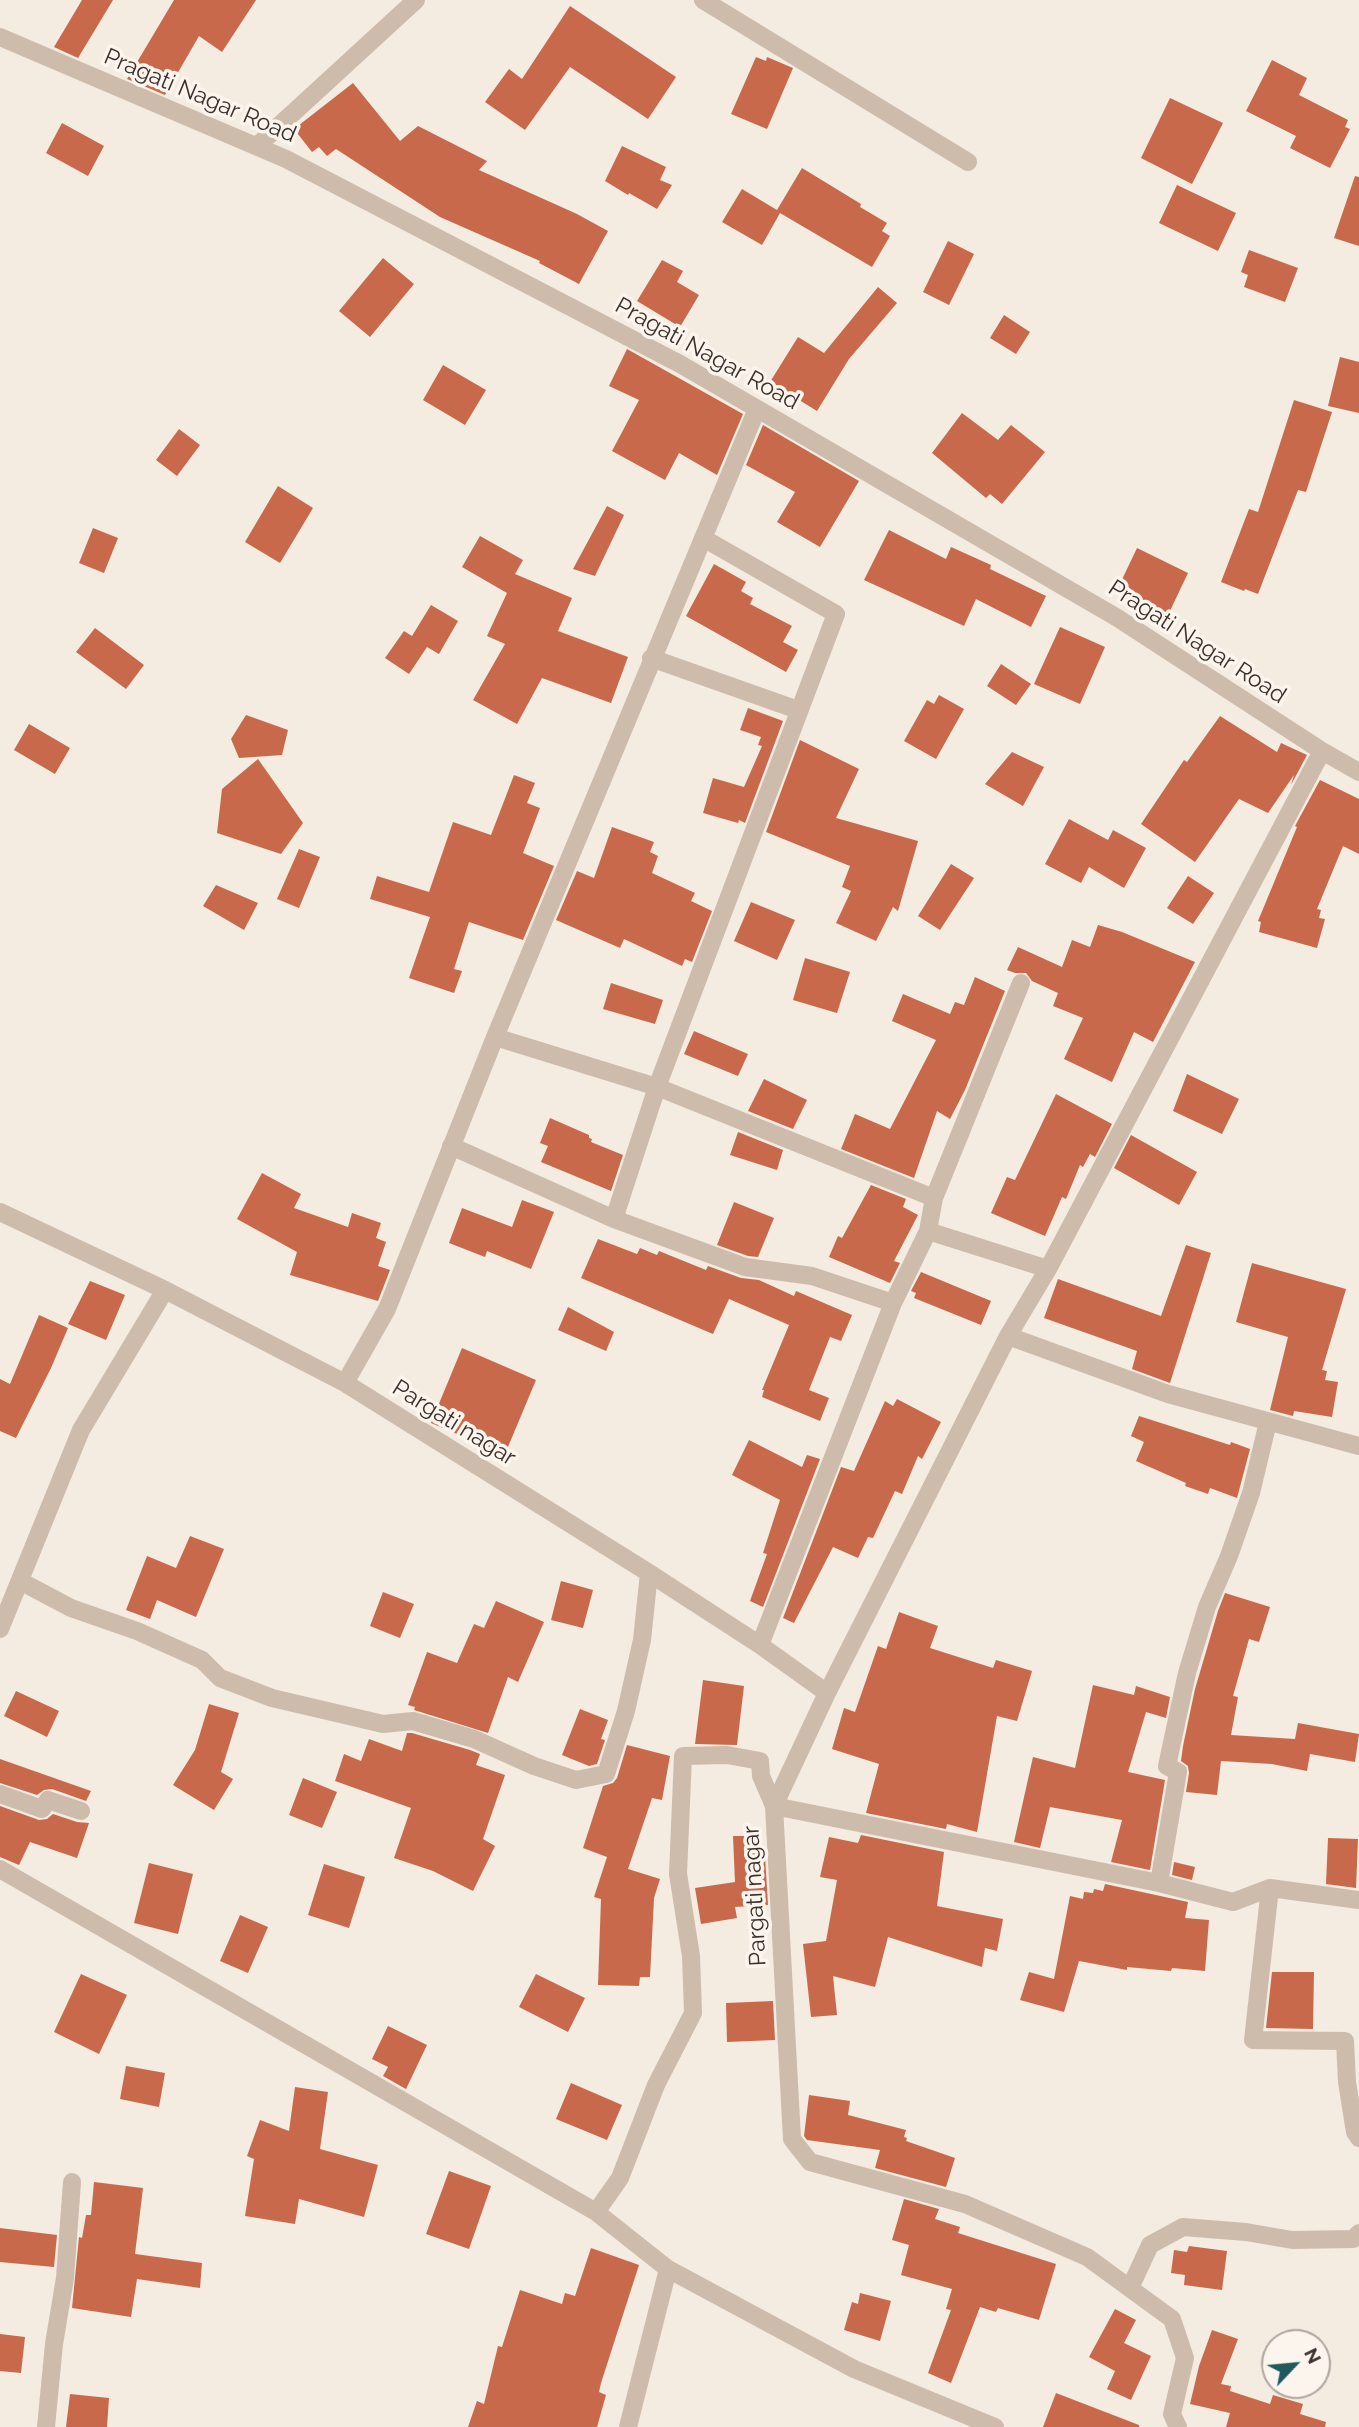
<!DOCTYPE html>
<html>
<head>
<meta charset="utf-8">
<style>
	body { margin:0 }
	#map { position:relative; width:1359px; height:2427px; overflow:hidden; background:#f4ebe1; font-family:Raleway,sans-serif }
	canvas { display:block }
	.north { position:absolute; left:1261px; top:2329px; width:70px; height:70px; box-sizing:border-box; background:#fbf5ee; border:2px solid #aea6a0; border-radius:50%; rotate:64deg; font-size:19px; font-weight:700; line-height:28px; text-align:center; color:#3b302b }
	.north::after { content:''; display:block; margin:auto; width:24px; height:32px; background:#1f5a5e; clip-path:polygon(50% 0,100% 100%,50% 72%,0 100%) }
</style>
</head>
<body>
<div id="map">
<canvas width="1359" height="2427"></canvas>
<div class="north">N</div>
</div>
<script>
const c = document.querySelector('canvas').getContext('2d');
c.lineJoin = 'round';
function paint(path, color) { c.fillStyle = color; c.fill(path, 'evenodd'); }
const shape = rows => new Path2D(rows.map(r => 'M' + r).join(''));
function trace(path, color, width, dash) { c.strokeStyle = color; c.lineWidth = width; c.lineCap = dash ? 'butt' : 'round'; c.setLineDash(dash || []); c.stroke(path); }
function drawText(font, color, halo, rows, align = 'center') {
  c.font = font + ' Raleway,sans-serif'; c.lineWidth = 7; c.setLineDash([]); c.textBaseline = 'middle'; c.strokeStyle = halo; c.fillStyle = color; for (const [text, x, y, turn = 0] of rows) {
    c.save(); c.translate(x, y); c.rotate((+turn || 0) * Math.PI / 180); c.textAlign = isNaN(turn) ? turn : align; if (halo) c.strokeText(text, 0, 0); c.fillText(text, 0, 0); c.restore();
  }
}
const building = shape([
	[82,0,113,0,78,58,54,47],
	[174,0,256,0,222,52,199,36,165,95,127,79],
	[570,6,676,77,648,119,570,67,525,130,485,102,509,69,522,79],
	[756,57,766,61,767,57,793,68,767,129,731,114],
	[1272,60,1307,78,1299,95,1348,120,1345,127,1350,129,1330,168,1290,148,1296,136,1246,111],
	[353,83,400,141,418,126,487,161,479,170,577,214,608,231,579,284,539,263,540,261,440,217,336,149,327,156,319,147,312,152,294,129],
	[1170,98,1223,123,1192,184,1141,158],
	[62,123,104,146,88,176,46,153],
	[622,146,666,167,660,180,672,185,657,209,629,193,628,195,605,181],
	[802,168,861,204,860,207,887,223,882,231,890,236,872,267,780,213,762,245,722,222,742,189,777,210],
	[1355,176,1359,177,1359,246,1334,238],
	[1177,185,1236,213,1218,251,1159,223],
	[948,241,974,254,949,305,923,292],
	[1249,250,1298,268,1285,302,1244,287,1248,275,1241,272],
	[383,258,414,284,370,337,339,311],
	[662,260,683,271,677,282,699,295,680,327,637,301],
	[878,287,897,303,849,359,817,411,770,382,798,337,824,353],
	[1004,315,1030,332,1016,354,990,338],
	[627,349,743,414,717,475,679,453,665,480,612,451,639,400,609,386],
	[1340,357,1359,362,1359,413,1328,406],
	[443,365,486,390,465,425,423,400],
	[1294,400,1332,412,1306,492,1298,490,1258,594,1245,589,1244,591,1221,582,1249,509,1258,512],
	[962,413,998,440,1011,425,1045,452,1002,504,990,494,986,498,932,453],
	[763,425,859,481,820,547,777,522,795,492,746,465],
	[179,429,200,445,177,476,156,460],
	[278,486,313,508,280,563,245,542],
	[607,506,624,515,595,576,573,569],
	[93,528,118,538,104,573,79,563],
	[889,530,946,559,951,547,991,565,990,569,1046,596,1031,627,976,599,964,626,864,580],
	[480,536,523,560,515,574,572,598,558,631,628,657,611,703,542,678,517,724,473,700,505,644,487,636,507,593,462,567],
	[1137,548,1188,573,1168,615,1117,590],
	[714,564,746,582,741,591,753,598,750,604,792,626,783,642,798,650,786,672,686,616],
	[431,605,458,621,439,654,427,647,409,674,385,658,404,631,412,636],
	[1060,627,1105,647,1080,704,1034,684],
	[95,628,144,665,126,689,76,652],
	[1001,664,1031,684,1016,705,987,686],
	[939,695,964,709,936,759,904,741,927,700,934,704],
	[748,708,783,721,745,823,739,820,738,823,703,813,713,778,744,787,762,746,758,745,761,737,740,730],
	[246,715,288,730,282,755,239,758,231,739],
	[1220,716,1277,752,1281,743,1307,755,1291,785,1294,775,1268,813,1239,799,1195,862,1141,824,1184,760,1187,762],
	[29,724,70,748,55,774,14,750],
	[800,740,859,769,836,818,918,841,898,911,893,907,876,941,836,923,851,891,842,887,850,866,766,832],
	[1012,752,1044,767,1023,806,985,784],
	[258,759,303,823,281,854,217,833,222,789],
	[514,775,535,783,527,803,540,808,523,853,554,866,523,940,469,922,454,969,462,971,454,993,409,978,430,917,370,899,377,876,429,892,453,822,491,835],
	[1320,780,1359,799,1359,854,1343,846,1317,909,1321,910,1319,918,1325,919,1317,948,1259,932,1261,922,1258,921,1297,827,1295,826],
	[1069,819,1108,840,1113,830,1146,848,1124,888,1089,867,1081,883,1045,864],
	[612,827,654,842,650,852,658,856,652,873,695,893,691,901,712,911,692,962,685,959,682,966,624,939,620,948,556,920,577,871,594,878],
	[299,849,320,857,299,908,277,899],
	[951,864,974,878,940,930,918,916],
	[1188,876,1214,893,1193,924,1167,908],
	[216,885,258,903,244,930,203,906],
	[751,902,795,920,777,960,734,941],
	[1098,925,1122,932,1195,962,1153,1042,1134,1032,1112,1082,1064,1059,1083,1018,1053,1006,1058,993,1032,981,1026,973,1015,973,1007,970,1018,947,1062,967,1072,940,1090,947],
	[805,958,850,972,837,1013,793,1000],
	[975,977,1005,991,965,1090,950,1119,937,1111,914,1178,841,1149,855,1114,890,1129,936,1040,892,1021,903,994,950,1014,955,1002,964,1005],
	[611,983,663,1000,655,1024,603,1009],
	[694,1031,748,1054,738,1076,684,1054],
	[1187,1074,1239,1099,1222,1134,1173,1111],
	[764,1079,807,1100,793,1129,748,1111],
	[1056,1094,1112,1124,1095,1157,1090,1154,1083,1167,1080,1165,1066,1199,1062,1197,1045,1236,991,1213,1007,1177,1015,1180],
	[550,1118,589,1135,589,1138,592,1139,591,1142,623,1155,611,1191,541,1162,548,1146,540,1143],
	[738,1132,783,1150,777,1170,730,1155],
	[1131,1135,1197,1172,1179,1205,1114,1168],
	[262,1173,301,1194,294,1208,348,1227,352,1213,381,1223,376,1238,386,1242,378,1266,390,1270,378,1301,290,1275,297,1252,237,1219],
	[871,1185,906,1199,903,1207,918,1215,894,1261,900,1263,890,1283,829,1257,838,1236,842,1238],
	[522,1200,554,1212,531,1269,487,1251,485,1257,449,1243,462,1208,512,1227],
	[734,1202,774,1218,758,1257,748,1256,717,1245],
	[598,1239,637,1254,640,1248,657,1255,659,1251,706,1270,708,1266,741,1278,759,1280,794,1296,796,1291,852,1315,841,1341,830,1337,809,1390,829,1398,820,1421,762,1397,764,1390,762,1390,789,1325,729,1299,713,1334,581,1278],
	[1186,1245,1211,1253,1170,1383,1132,1369,1137,1351,1044,1318,1058,1279,1161,1316],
	[1252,1263,1346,1289,1322,1370,1327,1371,1325,1380,1338,1382,1332,1417,1294,1411,1293,1416,1270,1410,1288,1337,1236,1322],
	[921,1272,991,1301,981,1325,914,1298,916,1293,911,1291],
	[90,1281,125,1295,106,1340,68,1324],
	[568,1307,614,1332,606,1351,558,1330],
	[39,1315,68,1328,51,1368,16,1438,0,1431,0,1379,10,1384],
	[462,1348,536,1380,505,1454,431,1423],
	[897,1399,941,1422,922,1459,918,1456,902,1494,895,1491,873,1538,868,1537,858,1558,833,1547,794,1623,783,1618,841,1467,854,1471,885,1401,893,1406],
	[1139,1416,1230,1445,1231,1442,1250,1449,1237,1498,1210,1488,1208,1494,1185,1486,1186,1483,1136,1461,1144,1442,1131,1436],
	[749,1440,802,1467,807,1455,820,1459,763,1607,750,1601,767,1554,763,1553,780,1500,732,1475],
	[190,1536,224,1549,196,1617,157,1600,150,1619,126,1610,147,1556,176,1568],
	[561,1581,593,1590,583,1628,551,1620],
	[383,1592,414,1604,400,1638,370,1626],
	[1225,1593,1270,1607,1259,1642,1249,1639,1233,1696,1238,1697,1231,1735,1295,1739,1298,1723,1359,1734,1355,1762,1310,1754,1307,1771,1272,1764,1221,1761,1217,1795,1186,1792,1189,1773,1188,1766,1181,1761,1183,1746,1195,1689,1218,1611],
	[496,1601,544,1622,518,1682,508,1677,488,1733,414,1710,415,1707,408,1705,427,1652,457,1663,474,1624,484,1628],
	[899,1612,938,1626,930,1648,993,1668,996,1660,1032,1671,1017,1721,997,1716,977,1832,947,1824,946,1829,866,1813,879,1764,832,1749,844,1708,855,1712,878,1646,886,1649],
	[703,1680,744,1686,737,1745,695,1744],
	[1093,1685,1134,1695,1136,1686,1170,1697,1166,1718,1146,1712,1128,1772,1165,1780,1150,1870,1111,1862,1122,1820,1050,1807,1040,1848,1014,1842,1033,1757,1075,1768],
	[16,1691,59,1711,47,1737,4,1716],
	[209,1704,239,1713,221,1772,233,1779,214,1810,173,1785,195,1750],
	[580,1709,608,1720,601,1739,605,1740,597,1764,589,1766,562,1755],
	[407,1733,412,1733,470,1750,480,1754,476,1765,505,1775,483,1839,495,1846,473,1891,433,1871,394,1858,411,1808,335,1781,344,1754,361,1761,369,1739,402,1751],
	[627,1745,670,1756,662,1800,652,1798,628,1869,660,1879,654,1898,650,1977,640,1977,639,1986,598,1985,601,1899,594,1897,607,1857,583,1848,603,1786,613,1783,617,1778],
	[0,1759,91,1791,86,1801,52,1789,44,1790,37,1795,0,1783],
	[303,1778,337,1792,322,1828,289,1815],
	[0,1806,39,1820,47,1819,53,1814,77,1822,89,1823,77,1858,30,1842,19,1865,0,1857],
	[861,1835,944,1852,937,1906,1003,1919,997,1951,985,1948,982,1967,888,1937,875,1987,833,1976,837,2015,811,2017,803,1944,826,1941,837,1880,820,1877,829,1837,858,1843],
	[733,1836,759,1836,760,1856,765,1856,768,1905,735,1907,737,1918,701,1924,695,1888,735,1882],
	[1328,1838,1358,1839,1356,1888,1326,1884],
	[1174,1862,1195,1867,1192,1880,1172,1875],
	[149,1863,193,1874,178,1934,134,1923],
	[324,1864,365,1877,349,1928,308,1915],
	[1105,1884,1188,1902,1185,1918,1209,1920,1205,1971,1172,1968,1171,1971,1127,1967,1127,1970,1079,1961,1064,2012,1020,2000,1029,1972,1054,1979,1070,1896,1083,1899,1084,1892,1093,1893,1094,1889,1103,1891],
	[240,1915,268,1927,248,1973,220,1961],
	[1272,1972,1314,1972,1313,2029,1266,2028],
	[81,1974,127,1995,99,2054,54,2032],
	[536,1974,585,1998,568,2032,519,2007],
	[773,2001,775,2040,727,2042,726,2003],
	[388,2026,427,2045,406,2089,383,2076,388,2067,372,2059],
	[126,2066,165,2073,159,2107,120,2099],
	[571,2083,622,2105,607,2140,556,2119],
	[295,2087,328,2092,320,2149,378,2165,364,2217,299,2199,295,2224,245,2216,254,2159,247,2156,260,2120,289,2131],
	[809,2095,850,2101,848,2115,906,2130,904,2137,907,2138,906,2141,955,2158,946,2187,875,2168,880,2150,807,2140,804,2136],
	[449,2171,491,2186,469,2249,426,2234],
	[94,2182,143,2188,135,2254,202,2263,200,2288,137,2279,131,2317,72,2308,79,2237,82,2238,86,2215,91,2215],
	[904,2199,939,2209,935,2219,960,2227,958,2233,1056,2264,1039,2320,998,2308,996,2312,980,2307,951,2383,928,2373,951,2310,946,2309,952,2289,901,2275,909,2245,892,2240],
	[0,2228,57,2235,54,2267,0,2262],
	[1189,2246,1227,2251,1222,2290,1184,2285,1185,2275,1171,2273,1174,2250,1187,2252],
	[591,2248,639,2265,601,2383,599,2392,606,2395,597,2427,468,2427,477,2401,484,2404,498,2346,502,2347,520,2290,562,2304,565,2293,575,2296],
	[860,2293,891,2301,880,2341,844,2330,852,2302,858,2304],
	[1115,2309,1136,2320,1124,2343,1151,2356,1131,2400,1107,2389,1115,2371,1089,2357],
	[1212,2330,1238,2339,1221,2384,1231,2386,1230,2391,1270,2404,1273,2395,1303,2404,1300,2414,1326,2422,1325,2427,1226,2427,1230,2413,1190,2404,1199,2366],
	[0,2334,25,2337,21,2373,0,2371],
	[1056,2393,1139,2425,1139,2427,1043,2427],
	[70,2394,109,2398,107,2427,66,2427]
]);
const minor = shape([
	[703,0,968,162],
	[0,37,286,159,680,364,1116,617,1322,751,1359,772],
	[257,146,416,0],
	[651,658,798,710],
	[495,1037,657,1087,934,1198,928,1231],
	[451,1146,614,1219,745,1267,812,1276,893,1303],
	[934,1198,1021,983],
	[0,1212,165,1290,345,1383,649,1573,760,1645,827,1693,774,1806,792,2139,810,2162,965,2204,1087,2257,1172,2319,1185,2358,1172,2414,1178,2427],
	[614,1219,657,1087,836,614,703,538],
	[1008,1336,1168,1394,1359,1446],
	[345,1383,387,1309,495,1037,757,409],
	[20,1581,71,1608,137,1631,202,1660,220,1678,272,1698,383,1724,413,1721,474,1739,534,1766,576,1780,606,1774,626,1711,642,1640,649,1573],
	[0,1629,81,1430,165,1290],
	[760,1645,893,1303,928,1231,1048,1269],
	[827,1693,1008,1336,1048,1269,1322,751],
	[0,1794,42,1809,48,1800,81,1811],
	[0,1869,596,2212,668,2269,854,2369,995,2427],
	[1159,1883,1178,1772,1167,1766,1187,1673,1207,1607,1229,1556,1251,1493,1268,1422],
	[1270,1888,1253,2040,1345,2041,1347,2082,1355,2132,1359,2138],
	[596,2212,620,2178,656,2085,693,2013,691,1956,678,1874,683,1756,727,1755,760,1761,761,1776,774,1806,1159,1883,1233,1902,1270,1888,1359,1900],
	[1130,2288,1150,2245,1183,2227,1246,2232,1292,2240,1353,2239,1359,2233],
	[46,2427,54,2344,65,2278,72,2182],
	[628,2427,668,2269]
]);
const streetNames = [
	["Pragati Nagar Road",200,96,23],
	["Pragati Nagar Road",707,354,29],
	["Pragati Nagar Road",1197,642,33],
	["Pargati nagar",454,1423,32],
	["Pargati nagar",755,1896,-93]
];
paint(building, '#c8694b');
trace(minor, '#cdbbac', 18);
drawText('23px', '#3b302b', '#fbf5ee', streetNames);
</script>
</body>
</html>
